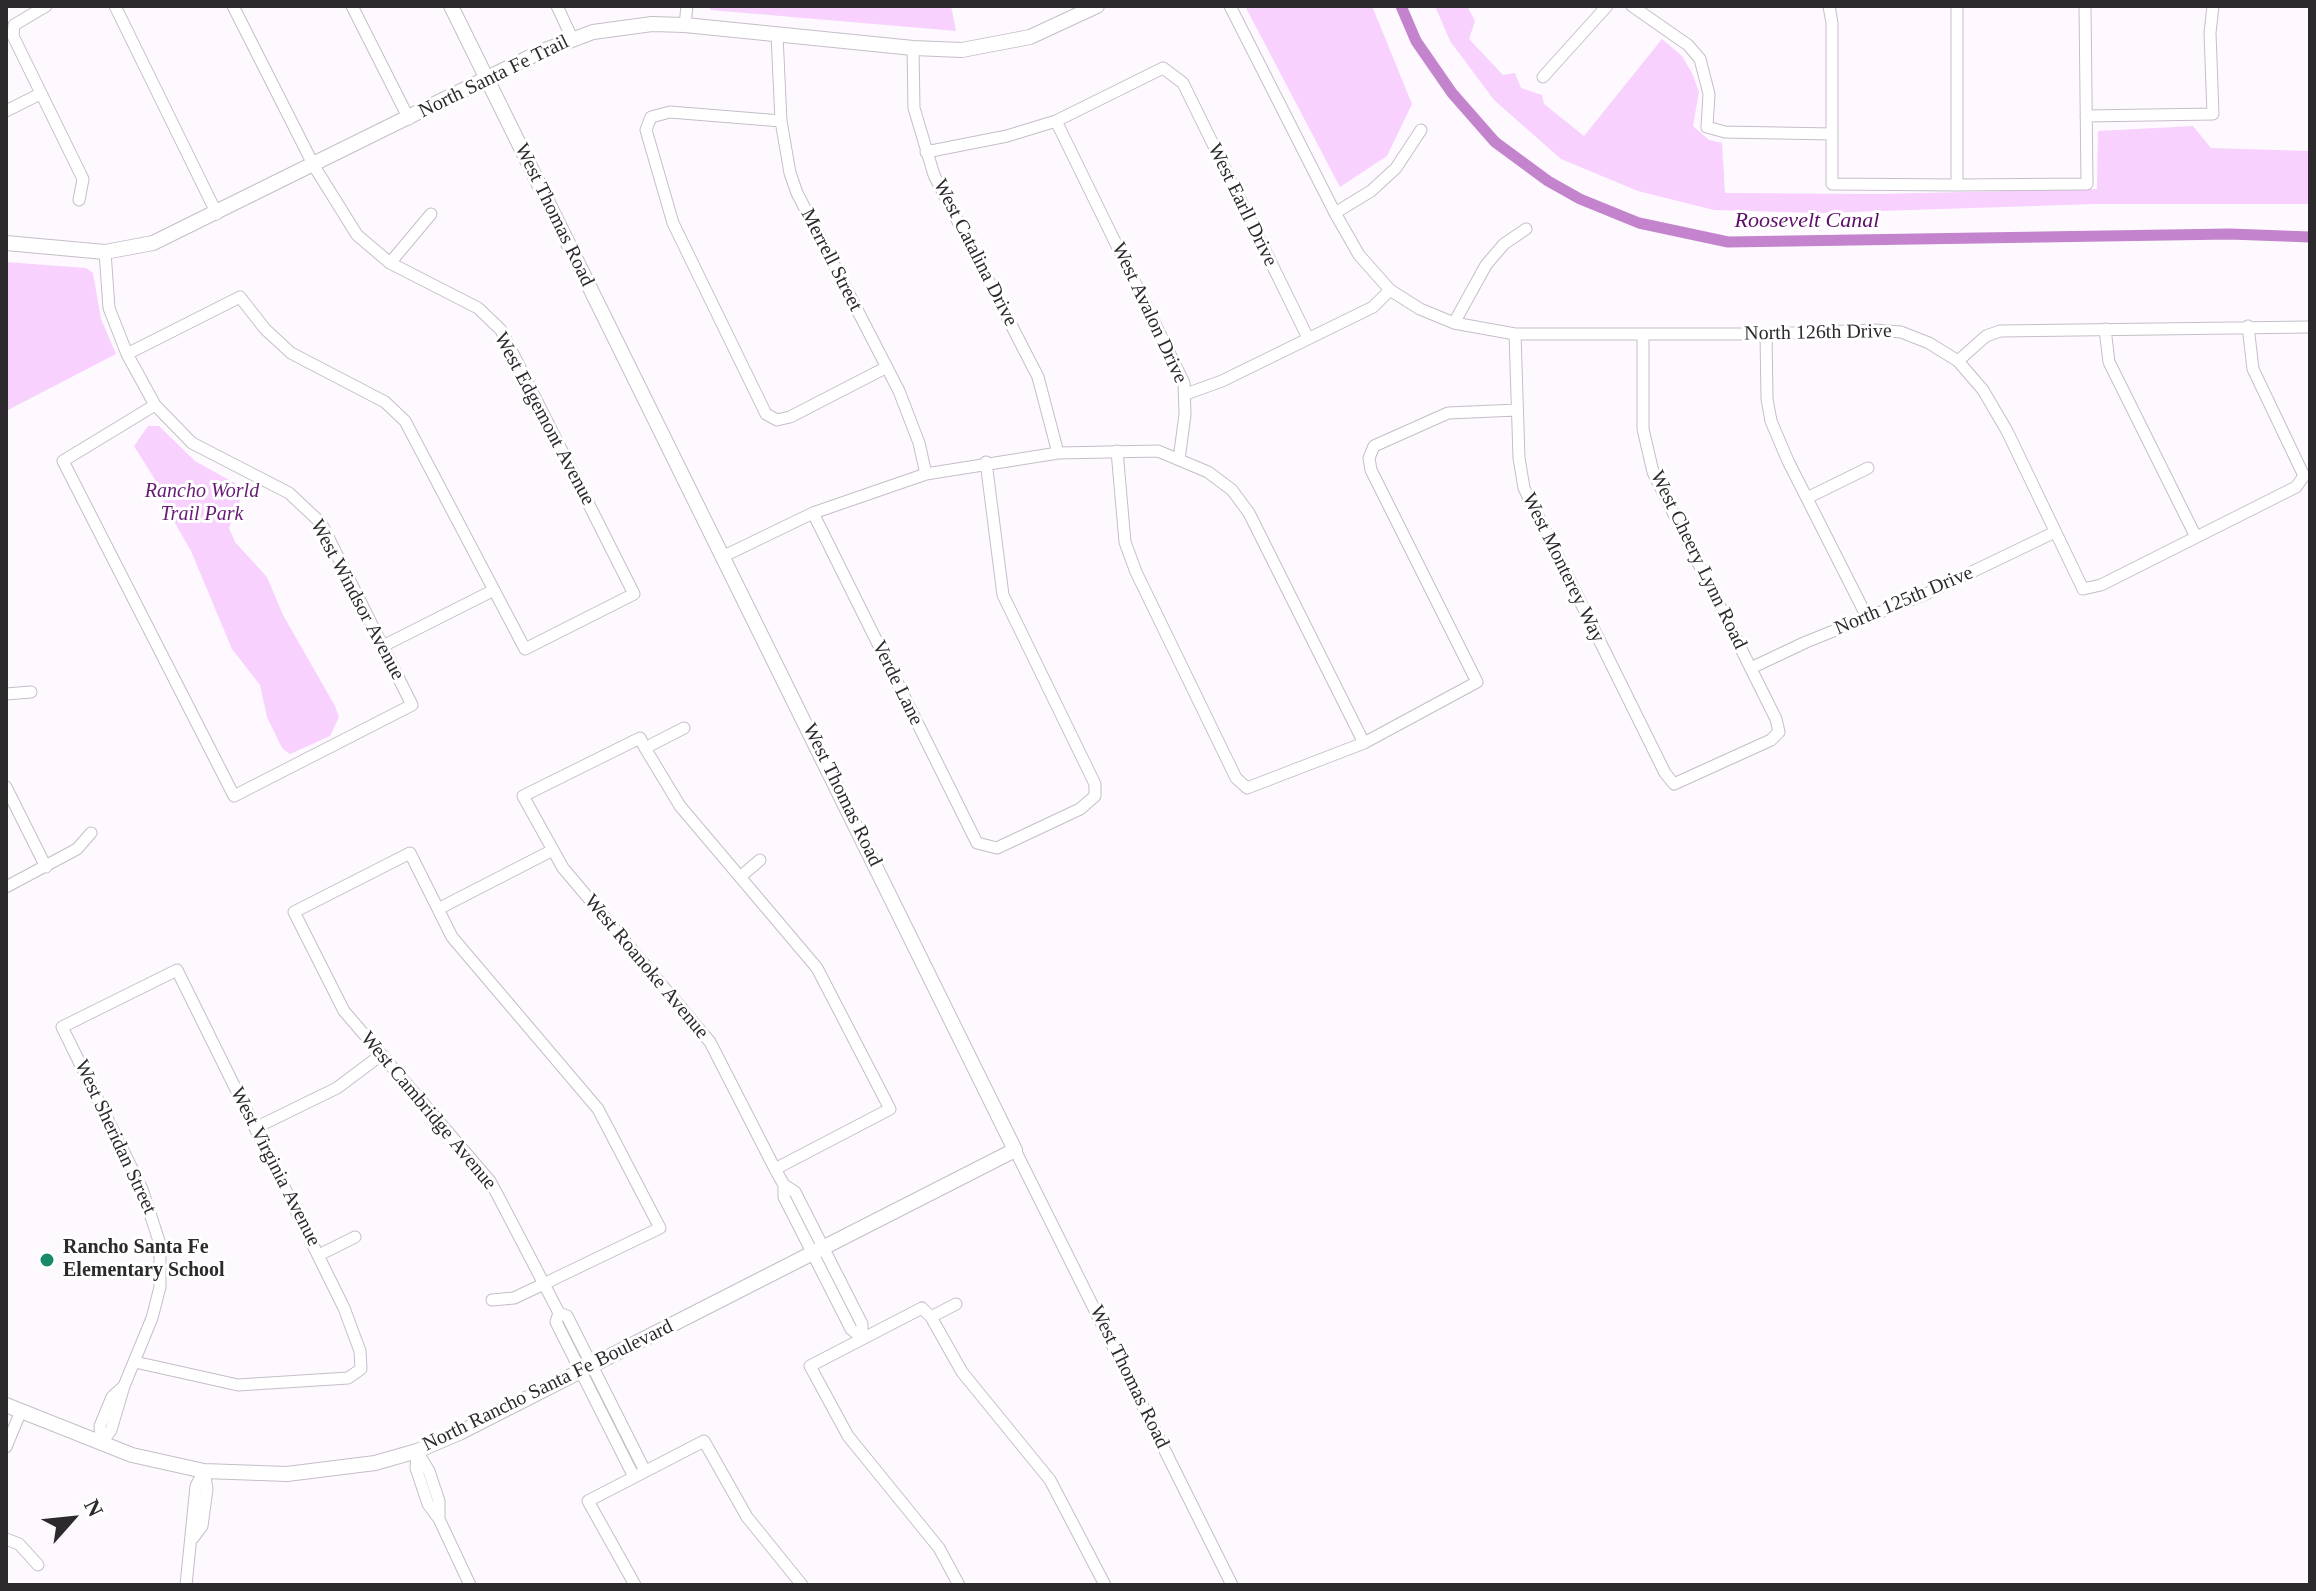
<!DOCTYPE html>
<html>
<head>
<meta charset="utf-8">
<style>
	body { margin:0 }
	#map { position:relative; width:2316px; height:1591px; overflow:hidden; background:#fef9ff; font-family:Georgia,serif }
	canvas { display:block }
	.frame { position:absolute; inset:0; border:8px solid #2d2a2e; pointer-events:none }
	.north { position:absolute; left:32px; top:1479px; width:80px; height:80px; -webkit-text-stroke:6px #fff; paint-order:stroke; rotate:63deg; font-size:22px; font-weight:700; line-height:32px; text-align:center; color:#2d2a2e }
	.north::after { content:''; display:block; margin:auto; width:28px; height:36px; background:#2d2a2e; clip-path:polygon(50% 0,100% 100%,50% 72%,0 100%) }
</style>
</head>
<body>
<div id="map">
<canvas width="2316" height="1591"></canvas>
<div class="frame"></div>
<div class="north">N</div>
</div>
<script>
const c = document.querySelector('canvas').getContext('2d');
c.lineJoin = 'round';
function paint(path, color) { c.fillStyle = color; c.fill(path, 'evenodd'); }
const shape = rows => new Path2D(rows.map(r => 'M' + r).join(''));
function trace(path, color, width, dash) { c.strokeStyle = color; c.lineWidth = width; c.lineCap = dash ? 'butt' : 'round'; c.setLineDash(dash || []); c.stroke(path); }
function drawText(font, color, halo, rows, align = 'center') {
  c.font = font + ' Georgia,serif'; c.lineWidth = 6; c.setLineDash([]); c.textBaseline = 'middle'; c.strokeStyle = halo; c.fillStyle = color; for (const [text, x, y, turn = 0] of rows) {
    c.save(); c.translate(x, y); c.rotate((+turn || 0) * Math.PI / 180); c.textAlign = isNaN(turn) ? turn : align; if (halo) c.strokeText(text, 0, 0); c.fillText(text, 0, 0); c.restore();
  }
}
const green = shape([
	[710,6,951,6,956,31,710,10],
	[1245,6,1372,6,1412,104,1387,156,1340,187],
	[1435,6,1467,6,1475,21,1469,39,1503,75,1515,73,1521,88,1542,95,1544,104,1584,136,1662,39,1682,56,1692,73,1699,92,1693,126,1709,140,1722,143,1725,193,1878,194,2097,189,2098,131,2193,126,2211,148,2310,151,2310,204,2096,204,1819,213,1714,210,1638,191,1561,159,1494,100,1450,41],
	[6,262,86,268,93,273,101,319,116,354,6,411],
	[148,426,159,426,195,461,240,486,240,501,229,528,235,542,267,577,283,615,335,706,339,717,330,736,290,754,282,748,267,717,260,685,232,649,191,551,167,509,154,478,134,446]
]);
const canal = shape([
	[1401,6,1416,41,1452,93,1495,142,1548,181,1580,199,1639,223,1728,242,2230,234,2310,237]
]);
const minor = shape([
	[46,6,14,25,13,36,83,179,79,200],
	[115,6,217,214],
	[352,6,409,119],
	[557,6,572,38],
	[1230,6,1335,213,1359,255,1390,290,1420,309,1454,323,1515,334,1766,334,1875,330,1901,332,1929,343,1958,361,1983,390,2007,431,2083,589,2101,585,2296,487,2304,476,2253,369,2248,326],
	[1632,6,1688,45,1700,59,1709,94,1707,127,1725,132,1832,134],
	[1829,6,1832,23,1832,184,1957,185,2087,184,2085,6],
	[685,25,687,6],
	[777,35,781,121,790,173,797,193,899,391,919,443,926,474],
	[913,48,914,108,934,175,1038,377,1058,453],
	[1543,77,1607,6],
	[6,111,40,94],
	[2086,116,2213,114,2210,33,2213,6],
	[781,121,670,112,651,117,646,130,673,223,766,414,777,420,790,417,887,367],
	[1056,121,1184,383,1185,415,1179,459],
	[926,152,1007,136,1056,121,1163,68,1183,83,1308,338],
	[1957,185,1957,6],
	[1335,213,1371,191,1396,168,1421,130],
	[105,252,109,308,127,354,155,405,192,443,289,493,321,523,412,705,234,796,63,461,155,405],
	[390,263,431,214],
	[1454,323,1486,265,1504,244,1526,229],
	[2105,329,2109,362,2196,537],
	[1515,334,1519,458,1524,488,1665,773,1674,784,1771,740,1779,732,1776,719,1653,472,1643,429,1643,335],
	[1766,334,1767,399,1771,421,1788,461,1867,617],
	[127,354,240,297,265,329,291,353,385,402,405,421,525,649,634,594,501,330,478,308,390,263,357,235,314,166,233,6],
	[1958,361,1986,336,2000,331,2310,327],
	[1186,394,1222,381,1373,307,1390,290],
	[1117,451,1125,542,1136,572,1236,778,1247,788,1364,743,1477,682,1371,470,1369,458,1374,446,1448,413,1517,410],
	[1807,498,1868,468],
	[813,513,977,843,997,848,1080,809,1095,796,1095,784,1003,595,986,462],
	[724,556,813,513,926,474,1058,453,1158,451,1208,472,1232,490,1249,513,1364,743],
	[383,646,494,590],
	[1751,668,1806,642,1928,593,2055,532],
	[6,694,31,692],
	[684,728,645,748,640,738,523,796,563,868,710,1042,775,1169,784,1185,795,1192,862,1324,862,1338],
	[645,748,680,806,817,968,890,1109,775,1169],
	[6,787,46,867],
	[740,877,760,860],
	[6,887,77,849,91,833],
	[438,909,551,851],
	[255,1128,337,1088,381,1055],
	[1015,1150,1232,1585],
	[784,1185,784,1197,813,1254,851,1329,862,1338],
	[319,1255,355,1237],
	[492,1300,514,1298,531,1290,544,1284,556,1278,660,1228,598,1109,452,937,410,853,294,912,344,1011,490,1181,497,1194,544,1284,559,1313],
	[956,1304,931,1317,922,1308,810,1366,848,1436,939,1548,959,1585],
	[559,1313,567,1316,645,1471],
	[559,1313,556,1322,634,1477],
	[931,1317,962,1372,1050,1480,1105,1585],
	[101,1444,111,1430,124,1386,152,1318,160,1287,160,1244,142,1189,62,1027,177,970,344,1308,360,1351,361,1369,348,1378,238,1385,135,1362],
	[101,1444,100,1426,112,1397,124,1386],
	[6,1447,21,1411],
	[417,1451,416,1468,428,1504,439,1519,470,1585],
	[417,1451,429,1471,439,1501,439,1518],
	[193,1538,202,1526,207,1489,204,1471],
	[6,1539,19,1544,38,1565],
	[186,1585,196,1486,204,1471],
	[635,1585,588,1501,704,1441,747,1517,802,1585]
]);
const tertiary = shape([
	[6,243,105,252,153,243,540,52,593,32,652,24,685,25,913,48,962,50,1030,37,1097,6],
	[6,1405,132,1455,204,1471,287,1474,375,1463,417,1451,459,1433,1015,1150,451,6]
]);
const markers = [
	[47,1260,8,"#188a6a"]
];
const streetNames = [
	["North Santa Fe Trail",494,77,-26],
	["West Earll Drive",1242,205,64],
	["West Thomas Road",554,215,64],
	["West Catalina Drive",975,253,63],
	["Merrell Street",831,260,63],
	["West Avalon Drive",1149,313,65],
	["North 126th Drive",1818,333,-1],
	["West Edgemont Avenue",544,419,62],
	["West Cheery Lynn Road",1698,560,64],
	["West Monterey Way",1563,568,64],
	["West Windsor Avenue",357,600,62],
	["North 125th Drive",1904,601,-23],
	["Verde Lane",897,683,64],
	["West Thomas Road",842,795,64],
	["West Roanoke Avenue",646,967,50],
	["West Cambridge Avenue",428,1111,50],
	["West Sheridan Street",115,1137,65],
	["West Virginia Avenue",275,1167,63],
	["West Thomas Road",1129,1377,64],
	["North Rancho Santa Fe Boulevard",548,1386,-26]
];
const parkNames = [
	["Rancho World",202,492],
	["Trail Park",202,515]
];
const poiNames = [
	["Rancho Santa Fe",63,1248],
	["Elementary School",63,1271]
];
const waterNames = [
	["Roosevelt Canal",1807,221]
];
paint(green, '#f8d1ff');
trace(canal, '#c384cd', 11);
trace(minor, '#c5bec7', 13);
trace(tertiary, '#c5bec7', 16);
trace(minor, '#fff', 11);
trace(tertiary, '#fff', 14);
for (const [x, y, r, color] of markers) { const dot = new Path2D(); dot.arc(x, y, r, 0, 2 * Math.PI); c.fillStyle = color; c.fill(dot); trace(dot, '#fff', 3); }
drawText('20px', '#2d2a2e', '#fff', streetNames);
drawText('italic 20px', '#661a73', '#fff', parkNames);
drawText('bold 20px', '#2d2a2e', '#fff', poiNames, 'left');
drawText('italic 22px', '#5d0c69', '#fff', waterNames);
</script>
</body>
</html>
